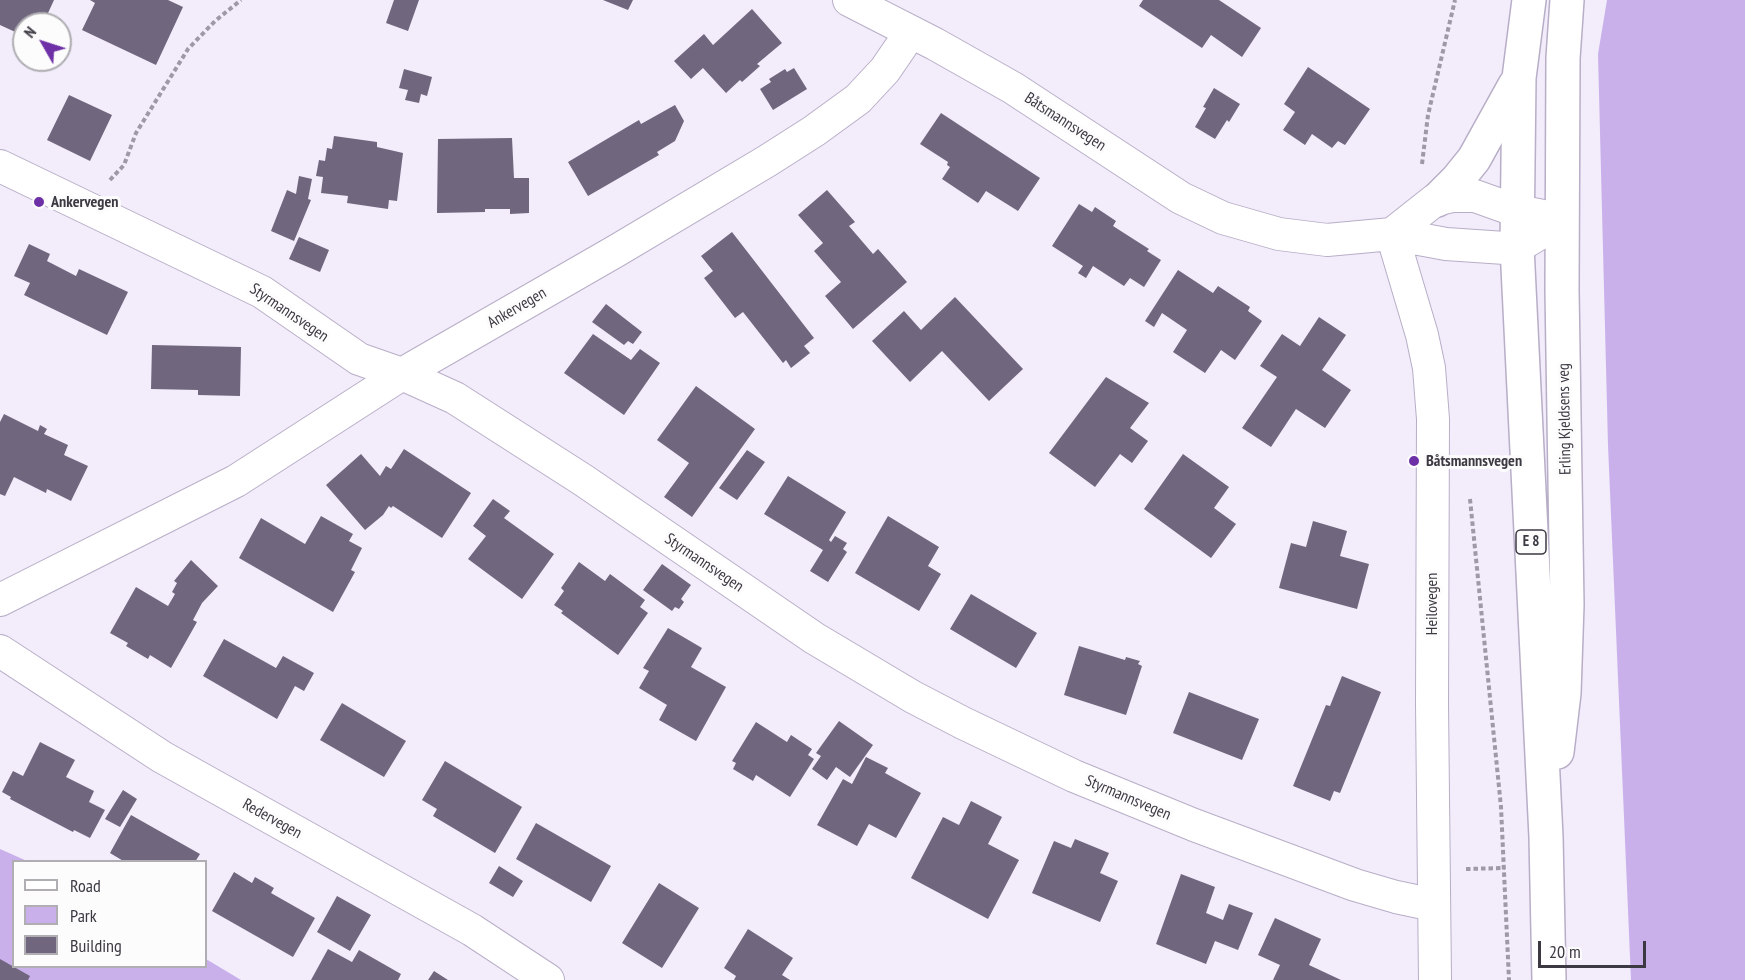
<!DOCTYPE html>
<html>
<head>
<meta charset="utf-8">
<style>
	body { margin:0 }
	#map { position:relative; width:1745px; height:980px; overflow:hidden; background:#f2ecfb; font-family:"PT Sans Narrow",sans-serif }
	canvas { display:block }
	.legend { position:absolute; left:12px; top:860px; width:195px; height:108px; box-sizing:border-box; background:#fcfcfc; border:2px solid #b0aeb2; margin:0; padding:8px 10px; list-style:none; font-size:18px; color:#3d3943 }
	.legend li { display:flex; align-items:center; gap:12px; height:30px }
	.legend b { width:30px; border:2px solid #b0aeb2 }
	.north { position:absolute; left:12px; top:12px; width:60px; height:60px; box-sizing:border-box; background:#fcfcfc; border:2px solid #b0aeb2; border-radius:50%; rotate:309deg; font-size:16px; font-weight:700; line-height:24px; text-align:center; color:#3d3943 }
	.north::after { content:''; display:block; margin:auto; width:21px; height:27px; background:#6e30a6; clip-path:polygon(50% 0,100% 100%,50% 72%,0 100%) }
	.scale { position:absolute; left:1538px; top:941px; width:108px; height:27px; box-sizing:border-box; border:3px solid #3d3943; border-top:0; padding-left:8px; font-size:18px; line-height:21px; white-space:nowrap; color:#3d3943; -webkit-text-stroke:4px #fcfcfc; paint-order:stroke }
</style>
</head>
<body>
<div id="map">
<canvas width="1745" height="980"></canvas>
<ul class="legend">
<li><b style="height:8px;background:#fff"></b>Road</li>
<li><b style="height:16px;background:#c9b0eb"></b>Park</li>
<li><b style="height:16px;background:#70677e"></b>Building</li>
</ul>
<div class="north">N</div>
<div class="scale">20 m</div>
</div>
<script>
const c = document.querySelector('canvas').getContext('2d');
c.lineJoin = 'round';
function paint(path, color) { c.fillStyle = color; c.fill(path, 'evenodd'); }
const shape = rows => new Path2D(rows.map(r => 'M' + r).join(''));
function trace(path, color, width, dash) { c.strokeStyle = color; c.lineWidth = width; c.lineCap = dash ? 'butt' : 'round'; c.setLineDash(dash || []); c.stroke(path); }
function drawText(font, color, halo, rows, align = 'center') {
  c.font = font + ' "PT Sans Narrow",sans-serif'; c.lineWidth = 6; c.setLineDash([]); c.textBaseline = 'middle'; c.strokeStyle = halo; c.fillStyle = color; for (const [text, x, y, turn = 0] of rows) {
    c.save(); c.translate(x, y); c.rotate((+turn || 0) * Math.PI / 180); c.textAlign = isNaN(turn) ? turn : align; if (halo) c.strokeText(text, 0, 0); c.fillText(text, 0, 0); c.restore();
  }
}
const green = shape([
	[1607,0,1745,0,1745,980,1631,980,1608,445,1598,54],
	[0,849,27,861,14,862,14,966,206,966,206,959,241,980,0,980]
]);
const building = shape([
	[0,0,54,0,43,24,24,24,24,36,0,25],
	[90,0,168,0,183,7,156,65,82,30,95,3],
	[394,0,419,0,408,31,386,23],
	[603,0,633,0,628,10],
	[1143,0,1219,0,1261,28,1242,57,1211,35,1202,48,1139,6],
	[752,9,782,43,757,64,760,66,742,82,740,80,726,93,703,68,691,79,674,61,704,34,713,45],
	[1308,67,1370,109,1345,145,1338,141,1332,148,1312,134,1305,145,1283,130,1295,112,1284,104],
	[794,68,807,89,773,110,760,89,771,82,769,79,785,69,787,72],
	[404,69,432,77,427,96,421,94,419,103,405,100,408,90,399,88],
	[1214,88,1240,104,1229,122,1227,120,1215,139,1195,127,1206,108,1203,107],
	[69,95,112,115,90,161,47,140],
	[675,105,684,121,675,141,657,152,659,155,588,196,568,162,639,120,641,124],
	[941,113,1040,178,1018,211,986,191,978,203,942,179,950,167,947,165,948,162,920,144],
	[334,136,377,142,377,147,403,153,397,201,389,200,388,209,347,203,348,196,321,193,323,177,316,176,319,160,325,161,327,148,332,149],
	[512,138,514,178,529,178,529,213,510,214,510,209,485,209,485,212,437,213,438,139],
	[299,176,312,179,308,199,311,200,294,241,271,231,287,190,296,194],
	[827,190,855,222,849,226,873,254,878,249,907,282,853,329,825,296,841,282,814,251,823,243,798,215],
	[1079,204,1092,212,1095,207,1116,221,1113,226,1149,249,1147,251,1161,260,1144,287,1130,278,1124,286,1093,266,1086,278,1078,273,1083,266,1052,246],
	[732,232,814,338,804,346,810,353,791,368,786,360,783,363,743,312,735,318,704,278,713,271,701,256],
	[299,237,329,250,320,272,289,259],
	[29,244,50,254,47,261,76,276,79,269,128,292,107,335,24,295,30,283,14,276],
	[1178,270,1213,293,1218,286,1250,307,1248,311,1262,321,1235,360,1221,350,1205,373,1173,352,1187,330,1162,313,1154,327,1145,321],
	[955,297,1023,369,989,401,942,351,910,382,872,341,904,311,921,330],
	[606,304,642,332,633,344,628,341,624,345,592,322],
	[1319,317,1346,335,1322,370,1351,390,1325,428,1296,409,1271,447,1242,428,1277,377,1260,366,1282,334,1300,346],
	[593,334,631,360,640,349,660,363,624,415,564,373],
	[152,345,241,347,240,396,198,395,198,390,151,389],
	[1106,377,1149,403,1130,428,1148,441,1132,463,1120,454,1095,487,1049,453],
	[696,386,755,429,692,517,664,497,689,463,657,440],
	[4,414,38,431,40,425,47,429,44,434,68,445,64,455,88,466,71,501,47,489,46,493,14,477,5,496,0,494,0,422],
	[404,449,471,493,442,538,393,506,391,508,389,506,383,515,365,530,326,485,361,454,380,476,386,466,391,469],
	[747,450,765,462,737,500,719,488],
	[1183,454,1229,487,1214,508,1236,524,1211,558,1144,509],
	[788,476,846,512,829,540,831,542,835,536,847,543,843,549,847,552,828,582,810,571,823,550,764,514],
	[493,499,510,511,504,518,554,554,522,599,468,559,486,536,473,526],
	[321,516,353,534,349,541,362,548,351,570,355,572,333,612,239,558,261,518,305,544],
	[888,516,939,547,928,566,941,574,919,611,855,573],
	[1313,521,1347,531,1340,556,1369,564,1357,609,1279,588,1291,543,1306,547],
	[191,560,218,586,202,603,193,620,197,622,171,668,150,655,148,659,126,646,128,643,110,633,136,587,168,606,175,594,172,592,177,583,174,581],
	[579,562,605,581,610,574,645,600,640,607,648,613,618,655,561,613,563,611,554,605,564,591,561,588],
	[662,564,691,585,681,599,684,602,679,609,675,607,672,611,643,590],
	[971,594,1037,633,1016,668,950,629],
	[668,628,702,648,691,667,726,687,696,741,659,720,667,705,639,688,649,671,643,668],
	[224,639,276,668,283,656,314,673,304,691,295,686,277,719,203,676],
	[1079,646,1125,660,1126,657,1140,661,1138,664,1142,666,1126,715,1064,695],
	[1342,676,1381,692,1340,793,1334,791,1330,801,1293,786,1326,705,1330,706],
	[1189,692,1259,719,1242,760,1173,733],
	[342,703,406,741,384,777,320,740],
	[839,721,873,745,850,777,836,767,827,780,812,769,821,756,816,753],
	[756,722,787,742,791,735,812,749,808,755,814,759,790,797,756,775,753,781,733,769,736,763,732,761],
	[40,742,75,760,66,777,94,791,89,802,105,810,90,838,74,830,73,832,10,799,11,797,2,792,13,771,23,776],
	[866,757,888,768,885,773,921,793,896,838,869,824,857,846,817,825,843,779,852,784],
	[445,761,522,807,495,853,433,816,437,809,422,800],
	[123,790,137,799,120,827,105,819],
	[971,801,1002,817,988,844,1019,860,988,919,911,878,943,817,959,825],
	[131,815,200,854,195,862,125,862,110,853],
	[536,823,611,866,591,902,516,859],
	[1075,839,1109,853,1100,873,1118,881,1100,922,1032,893,1054,841,1071,848],
	[499,866,523,881,513,897,489,883],
	[234,872,252,883,255,877,274,888,271,893,315,918,293,957,212,911],
	[1181,874,1215,887,1206,913,1223,920,1229,904,1253,913,1238,950,1215,941,1206,964,1156,944],
	[659,883,699,908,662,968,622,943],
	[337,896,371,915,350,951,317,932],
	[1275,918,1321,939,1309,965,1341,980,1273,980,1280,965,1258,955],
	[748,929,793,958,782,975,790,980,734,980,736,976,724,968],
	[328,949,352,962,359,950,401,974,398,980,311,980],
	[0,959,30,976,28,980,0,980],
	[434,971,448,980,428,980]
]);
const path = shape([
	[1422,164,1428,115,1455,0],
	[110,180,124,165,136,133,188,49,215,21,241,0],
	[1470,499,1501,807,1509,980],
	[1466,869,1505,868]
]);
const minor = shape([
	[849,0,935,44,1013,88,1181,198,1223,218,1279,234,1327,240,1392,234,1446,244,1505,248,1517,247,1562,220],
	[0,166,262,292,359,359,402,374,455,398,583,480,814,638,913,697,963,723,1074,776,1194,825,1355,885,1396,897,1434,905],
	[1392,234,1422,335,1429,368,1433,419,1432,704,1435,980],
	[1392,234,1435,200,1453,196,1475,196,1517,211,1543,216],
	[0,600,236,481,402,374,616,251,767,161,814,131,858,99,885,70,911,32],
	[0,651,162,757,472,930,548,980]
]);
const trunk = shape([
	[1529,0,1519,78,1517,247,1546,837,1549,980],
	[1437,200,1457,180,1474,159,1515,85],
	[1557,752,1564,693,1567,605,1562,290,1563,58,1567,0]
]);
const markers = [
	[39,202,6,"#6e30a6"],
	[1414,461,6,"#6e30a6"]
];
const shields = [
	[1531,542,30]
];
const shieldNames = [
	["E 8",1531,542]
];
const streetNames = [
	["Båtsmannsvegen",1065,122,33],
	["Ankervegen",517,308,-30],
	["Styrmannsvegen",289,313,34],
	["Erling Kjeldsens veg",1565,419,-91],
	["Styrmannsvegen",704,563,34],
	["Heilovegen",1432,604,-90],
	["Styrmannsvegen",1128,798,23],
	["Redervegen",272,819,29]
];
const poiNames = [
	["Ankervegen",51,202],
	["Båtsmannsvegen",1426,461]
];
paint(green, '#c9b0eb');
paint(building, '#70677e');
trace(minor, '#b8aec7', 34);
trace(trunk, '#b8aec7', 36);
trace(path, '#9e99a5', 4, [4.5, 3]);
trace(minor, '#fff', 32);
trace(trunk, '#fff', 33);
for (const [x, y, r, color] of markers) { const dot = new Path2D(); dot.arc(x, y, r, 0, 2 * Math.PI); c.fillStyle = color; c.fill(dot); trace(dot, '#fcfcfc', 2); }
for (const [x, y, w] of shields) { const box = new Path2D(); box.roundRect(x - w / 2, y - 12, w, 24, 4.5); c.fillStyle = '#fcfcfc'; c.fill(box); trace(box, '#3d3943', 1.5); }
drawText('bold 15px', '#3d3943', null, shieldNames);
drawText('16px', '#3d3943', '#fcfcfc', streetNames);
drawText('bold 16px', '#3d3943', '#fcfcfc', poiNames, 'left');
</script>
</body>
</html>
